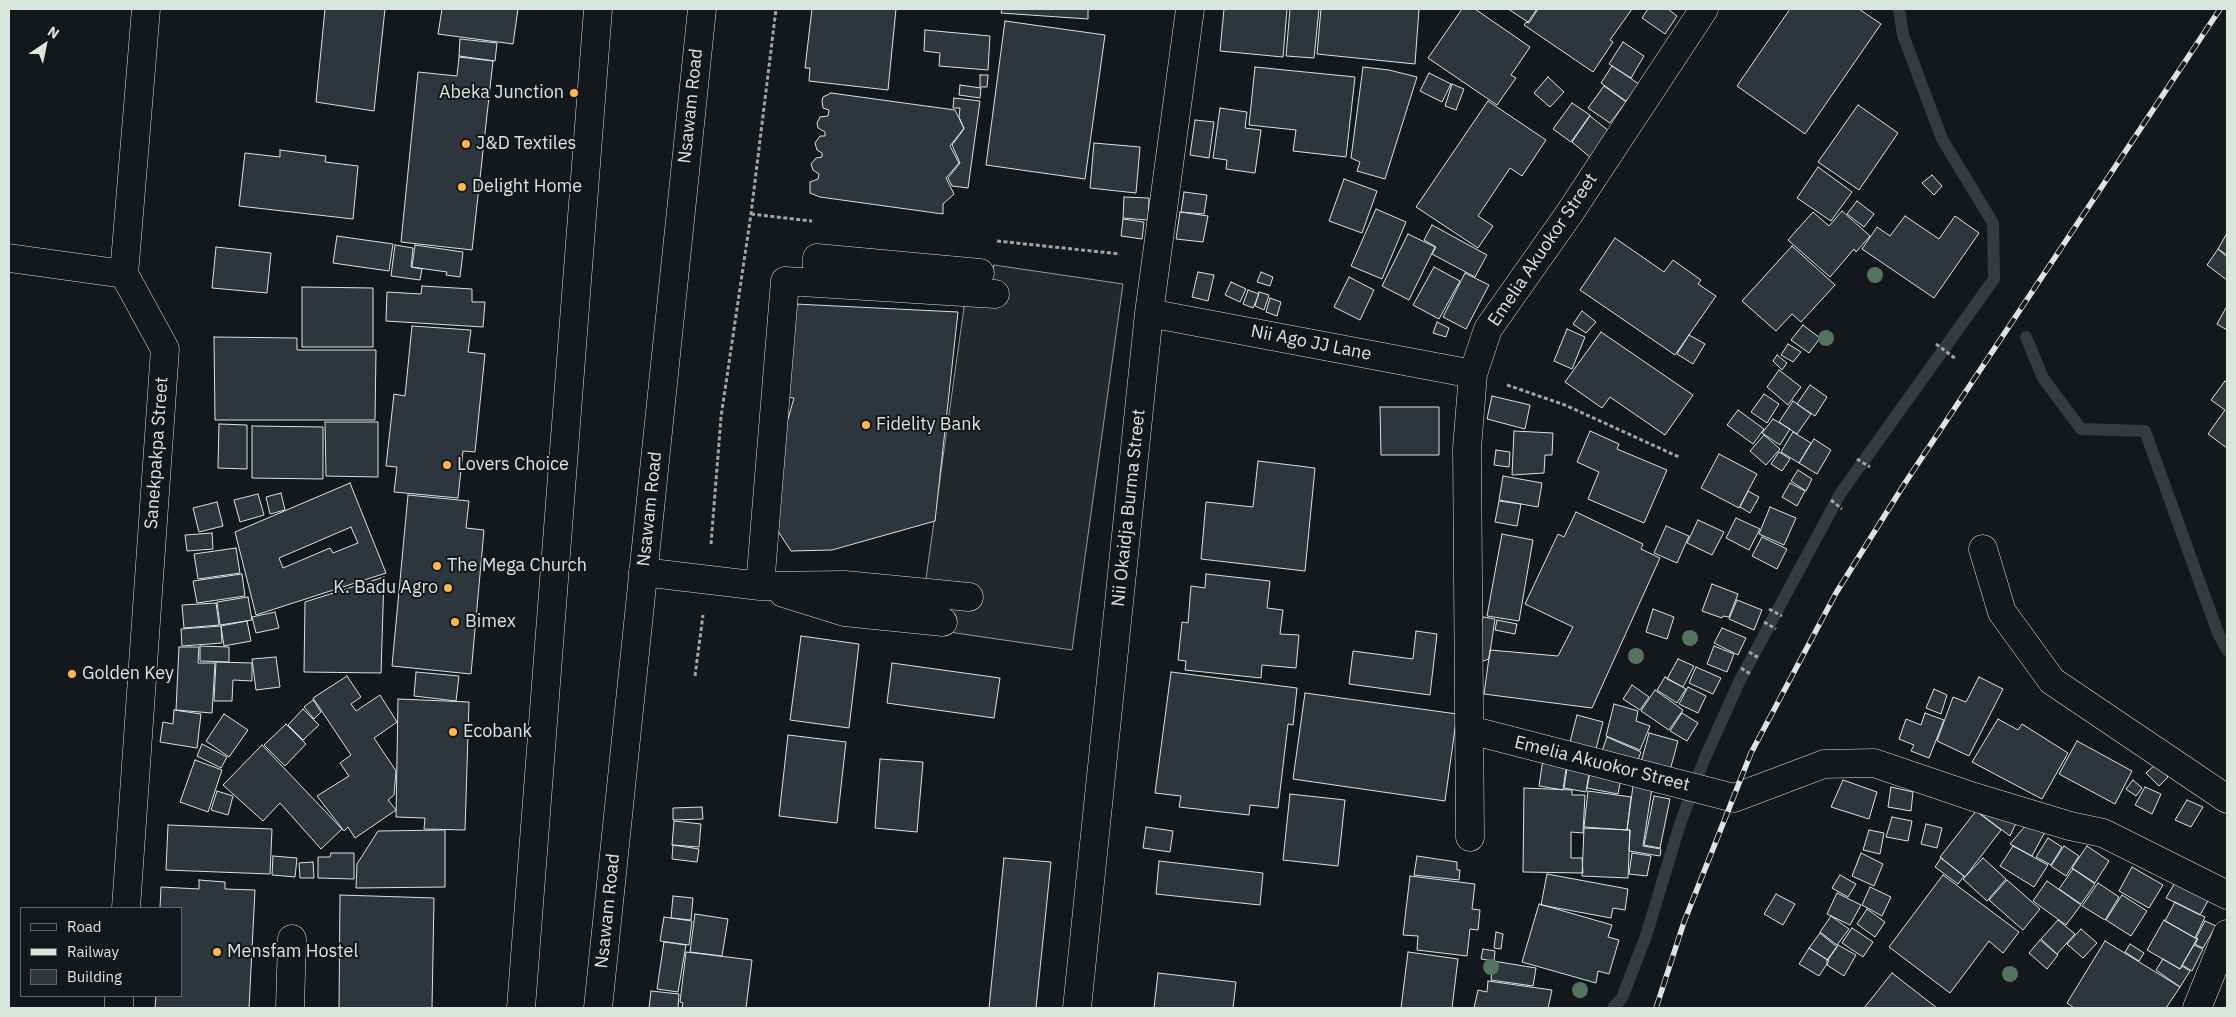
<!DOCTYPE html>
<html>
<head>
<meta charset="utf-8">
<style>
	body { margin:0 }
	#map { position:relative; width:2236px; height:1017px; overflow:hidden; background:#14181c; font-family:"IBM Plex Sans",sans-serif }
	canvas { display:block }
	.frame { position:absolute; inset:0; border:10px solid #d8e6dc; pointer-events:none }
	.legend { position:absolute; left:20px; top:907px; width:162px; height:90px; box-sizing:border-box; background:#14181c; border:1px solid #626a69; margin:0; padding:6px 9px; list-style:none; font-size:15px; color:#d8e6dc }
	.legend li { display:flex; align-items:center; gap:10px; height:25px }
	.legend b { width:25px; border:1px solid #626a69 }
	.north { position:absolute; left:20px; top:20px; width:50px; height:50px; -webkit-text-stroke:4px #14181c; paint-order:stroke; rotate:34deg; font-size:14px; font-weight:700; line-height:20px; text-align:center; color:#d8e6dc }
	.north::after { content:''; display:block; margin:auto; width:18px; height:22px; background:#d8e6dc; clip-path:polygon(50% 0,100% 100%,50% 72%,0 100%) }
</style>
</head>
<body>
<div id="map">
<canvas width="2236" height="1017"></canvas>
<div class="frame"></div>
<ul class="legend">
<li><b style="height:6px;background:#14181c"></b>Road</li>
<li><b style="height:6px;background:#d8e6dc"></b>Railway</li>
<li><b style="height:14px;background:#2c363c"></b>Building</li>
</ul>
<div class="north">N</div>
</div>
<script>
const c = document.querySelector('canvas').getContext('2d');
c.lineJoin = 'round';
function paint(path, color) { c.fillStyle = color; c.fill(path, 'evenodd'); }
const shape = rows => new Path2D(rows.map(r => 'M' + r).join(''));
function trace(path, color, width, dash) { c.strokeStyle = color; c.lineWidth = width; c.lineCap = dash ? 'butt' : 'round'; c.setLineDash(dash || []); c.stroke(path); }
function drawText(font, color, halo, rows, align = 'center') {
  c.font = font + ' "IBM Plex Sans",sans-serif'; c.lineWidth = 4; c.setLineDash([]); c.textBaseline = 'middle'; c.strokeStyle = halo; c.fillStyle = color; for (const [text, x, y, turn = 0] of rows) {
    c.save(); c.translate(x, y); c.rotate((+turn || 0) * Math.PI / 180); c.textAlign = isNaN(turn) ? turn : align; if (halo) c.strokeText(text, 0, 0); c.fillText(text, 0, 0); c.restore();
  }
}
const parking = shape([
	[994,265,1123,284,1072,650,949,632,951,611,922,607,967,286,990,290,994,265]
]);
const stream = shape([
	[2026,337,2043,378,2081,429,2145,431,2218,633,2227,650],
	[1613,1008,1622,998,1646,936,1680,824,1704,760,1740,680,1840,494,1994,279,1993,223,1942,139,1903,35,1899,9]
]);
const building = shape([
	[325,9,385,9,374,111,316,102,325,9],
	[442,9,518,9,513,44,438,34,442,9],
	[812,9,896,9,888,90,809,81,810,68,805,68,812,9],
	[1002,9,1088,9,1088,19,1001,13,1002,9],
	[1224,9,1287,9,1283,57,1220,51,1224,9],
	[1290,9,1319,9,1314,58,1286,56,1290,9],
	[1321,9,1419,9,1415,64,1317,54,1321,9],
	[1462,9,1475,9,1530,47,1511,75,1516,78,1497,105,1428,58,1462,9],
	[1508,9,1537,9,1528,22,1508,9],
	[1538,9,1632,9,1610,40,1613,42,1593,72,1524,25,1526,22,1529,23,1538,9],
	[1648,9,1668,9,1677,16,1665,34,1642,18,1648,9],
	[1790,9,1859,9,1881,24,1805,134,1737,86,1790,9],
	[1005,21,1105,35,1085,179,986,165,1005,21],
	[925,30,990,36,988,70,939,66,940,53,924,51,925,30],
	[460,39,497,43,495,61,459,56,460,39],
	[1623,42,1644,56,1631,78,1609,64,1623,42],
	[459,57,493,61,472,250,401,242,418,72,457,76,459,57],
	[1612,66,1639,84,1626,101,1601,83,1612,66],
	[1255,67,1355,77,1346,157,1293,151,1296,130,1249,125,1255,67],
	[1363,67,1389,70,1417,77,1385,179,1357,171,1360,162,1351,158,1363,67],
	[1429,73,1451,84,1442,102,1420,91,1429,73],
	[980,75,988,75,987,87,980,87,980,75],
	[1548,77,1564,92,1550,107,1534,93,1548,77],
	[1452,84,1464,89,1456,110,1445,106,1452,84],
	[960,85,981,88,980,98,959,95,960,85],
	[1604,86,1626,102,1610,123,1588,108,1604,86],
	[831,93,955,110,964,128,950,146,959,163,946,178,954,194,943,204,943,214,820,197,810,193,810,182,818,179,819,174,813,170,811,164,816,158,822,157,822,153,817,150,815,143,820,136,825,136,825,132,818,128,817,123,820,117,828,116,829,110,823,108,822,101,823,97,831,93],
	[954,98,980,101,968,188,952,186,948,178,960,163,952,145,964,129,959,117,960,108,953,108,954,98],
	[1488,101,1546,140,1522,176,1510,168,1478,216,1493,226,1478,248,1416,207,1488,101],
	[1572,103,1590,115,1571,142,1553,129,1572,103],
	[1858,105,1898,133,1859,190,1818,162,1858,105],
	[1220,108,1247,112,1245,128,1261,130,1255,173,1226,169,1227,160,1213,158,1220,108],
	[1590,116,1609,131,1591,158,1572,142,1590,116],
	[1195,120,1214,122,1209,158,1190,155,1195,120],
	[1094,143,1140,147,1136,193,1090,188,1094,143],
	[280,150,326,156,325,162,358,166,353,219,239,206,245,153,280,157,280,150],
	[1818,167,1852,192,1831,221,1797,198,1818,167],
	[1932,175,1942,186,1934,195,1922,183,1932,175],
	[1344,179,1377,191,1362,233,1329,221,1344,179],
	[1184,192,1207,195,1204,214,1181,212,1184,192],
	[1124,197,1149,198,1148,220,1123,218,1124,197],
	[1857,201,1874,214,1864,227,1847,214,1857,201],
	[1376,209,1406,222,1382,279,1351,266,1376,209],
	[1842,211,1870,236,1856,252,1854,249,1830,277,1788,240,1813,212,1829,226,1842,211],
	[1180,212,1208,216,1203,242,1176,239,1180,212],
	[1905,216,1939,239,1955,216,1979,233,1934,298,1862,249,1877,227,1890,236,1905,216],
	[1123,219,1144,222,1142,239,1121,236,1123,219],
	[1432,225,1487,255,1475,277,1432,254,1436,247,1424,240,1432,225],
	[2227,233,2227,255,2218,249,2227,233],
	[1408,234,1435,247,1409,300,1382,286,1408,234],
	[337,236,393,244,389,271,333,263,337,236],
	[1615,238,1664,272,1673,260,1701,280,1698,284,1716,296,1675,355,1580,290,1615,238],
	[395,245,413,248,411,267,422,269,420,280,391,276,395,245],
	[415,245,463,252,460,277,446,275,447,272,412,267,415,245],
	[1792,246,1835,285,1801,322,1792,314,1776,331,1742,301,1792,246],
	[216,247,271,253,267,293,212,288,216,247],
	[2218,249,2227,257,2227,280,2207,265,2218,249],
	[1434,267,1460,281,1439,319,1413,305,1434,267],
	[1198,272,1214,275,1208,301,1192,297,1198,272],
	[1261,272,1273,277,1270,286,1257,282,1261,272],
	[1465,273,1489,285,1466,329,1443,317,1465,273],
	[1349,277,1374,290,1360,320,1334,307,1349,277],
	[1231,282,1246,289,1240,302,1225,295,1231,282],
	[422,286,472,289,472,302,485,302,483,327,386,321,387,292,421,294,422,286],
	[302,287,373,288,373,347,302,347,302,287],
	[1248,290,1259,294,1253,308,1243,304,1248,290],
	[1259,292,1269,295,1264,310,1255,306,1259,292],
	[1270,298,1281,302,1277,316,1266,312,1270,298],
	[795,304,958,312,935,521,832,550,791,551,776,528,778,454,794,398,783,397,795,304],
	[2227,306,2227,330,2217,324,2227,306],
	[1582,311,1596,322,1586,333,1573,324,1582,311],
	[1437,322,1449,328,1446,337,1433,333,1437,322],
	[1803,325,1820,338,1809,353,1791,340,1803,325],
	[412,326,471,330,468,352,485,354,475,452,463,451,458,498,394,492,397,467,386,466,394,394,405,396,412,326],
	[1567,329,1585,337,1572,369,1554,361,1567,329],
	[1601,332,1693,395,1665,435,1610,397,1602,408,1565,382,1601,332],
	[1689,335,1705,344,1693,364,1677,354,1689,335],
	[214,337,297,338,297,350,376,350,375,420,215,420,214,337],
	[1788,344,1801,352,1793,362,1781,355,1788,344],
	[1777,355,1787,363,1782,370,1773,361,1777,355],
	[1779,370,1801,387,1788,405,1767,387,1779,370],
	[2225,381,2227,383,2227,448,2208,434,2225,410,2211,400,2225,381],
	[1810,385,1827,397,1815,416,1797,404,1810,385],
	[1764,394,1779,404,1767,423,1751,412,1764,394],
	[1492,396,1530,405,1525,429,1487,419,1492,396],
	[1793,401,1811,414,1797,434,1779,422,1793,401],
	[1380,407,1439,407,1439,455,1381,455,1380,407],
	[1738,410,1764,429,1753,444,1727,425,1738,410],
	[1773,419,1790,429,1780,445,1762,433,1773,419],
	[325,422,378,422,378,477,326,476,325,422],
	[219,424,247,425,247,469,218,468,219,424],
	[252,426,323,427,323,479,252,478,252,426],
	[1514,431,1553,433,1552,455,1545,455,1544,473,1512,475,1514,431],
	[1590,431,1619,444,1617,449,1667,470,1644,523,1588,499,1599,472,1577,462,1590,431],
	[1793,432,1811,443,1799,463,1781,452,1793,432],
	[1764,435,1780,449,1766,465,1750,451,1764,435],
	[1814,439,1831,450,1817,474,1799,463,1814,439],
	[1496,450,1510,452,1509,467,1494,465,1496,450],
	[1779,452,1790,459,1782,471,1771,464,1779,452],
	[1719,454,1757,474,1739,508,1701,488,1719,454],
	[1258,461,1315,468,1305,571,1201,559,1206,502,1253,507,1258,461],
	[1798,470,1812,479,1806,491,1791,481,1798,470],
	[1503,476,1542,483,1538,507,1499,500,1503,476],
	[350,483,386,573,256,615,235,532,350,483],
	[351,527,358,543,333,553,330,548,283,568,279,558,351,527],
	[1790,483,1805,491,1797,506,1782,497,1790,483],
	[1748,491,1759,497,1750,513,1740,507,1748,491],
	[281,493,285,510,270,514,266,497,281,493],
	[258,494,264,515,240,522,234,500,258,494],
	[408,495,469,501,466,528,484,530,471,674,392,666,408,495],
	[1499,501,1521,504,1517,526,1495,522,1499,501],
	[217,502,223,526,199,532,193,508,217,502],
	[1770,507,1796,518,1784,545,1759,534,1770,507],
	[1576,512,1643,544,1641,549,1660,558,1592,708,1484,694,1490,650,1558,656,1573,627,1525,604,1558,534,1564,537,1576,512],
	[1736,518,1760,529,1749,550,1726,538,1736,518],
	[1698,520,1724,532,1712,555,1687,543,1698,520],
	[1666,526,1689,536,1677,563,1654,553,1666,526],
	[212,533,213,549,187,551,185,535,212,533],
	[1502,534,1533,540,1519,621,1487,616,1502,534],
	[1762,537,1787,549,1777,569,1752,556,1762,537],
	[236,548,240,573,198,579,194,554,236,548],
	[242,574,245,596,197,603,193,581,242,574],
	[1206,574,1270,581,1267,608,1283,610,1280,634,1299,635,1296,668,1262,665,1261,678,1185,670,1186,661,1178,660,1182,622,1188,623,1191,586,1205,588,1206,574],
	[384,577,381,673,304,672,305,602,384,577],
	[1712,584,1738,594,1729,617,1723,616,1722,618,1702,611,1712,584],
	[248,597,252,620,220,625,217,602,248,597],
	[1737,600,1762,610,1754,630,1729,619,1737,600],
	[216,603,219,625,184,628,182,605,216,603],
	[1653,609,1674,617,1667,639,1646,632,1653,609],
	[275,612,279,628,256,633,252,617,275,612],
	[1483,617,1495,619,1489,659,1483,661,1475,660,1483,617],
	[1497,620,1517,624,1515,634,1495,630,1497,620],
	[247,621,251,641,224,646,221,626,247,621],
	[221,626,222,643,182,646,181,629,221,626],
	[1722,628,1746,638,1738,655,1714,643,1722,628],
	[1416,631,1437,634,1430,695,1349,684,1353,651,1413,659,1416,631],
	[801,636,859,644,849,728,790,720,801,636],
	[200,646,229,647,229,662,200,661,200,646],
	[1714,646,1734,654,1727,672,1707,664,1714,646],
	[179,647,199,647,198,663,215,663,212,713,176,710,179,647],
	[276,657,280,687,256,690,252,659,276,657],
	[1678,659,1694,666,1683,687,1667,679,1678,659],
	[216,662,252,663,252,681,233,680,232,701,214,701,216,662],
	[892,663,1000,678,994,718,887,703,892,663],
	[1696,667,1721,678,1713,694,1689,683,1696,667],
	[416,672,459,676,456,701,414,696,416,672],
	[1171,672,1297,688,1293,725,1288,724,1278,808,1250,805,1249,815,1179,807,1181,796,1155,793,1171,672],
	[347,676,361,697,351,704,356,711,380,695,397,722,374,738,396,771,394,795,388,800,396,810,355,838,348,827,344,831,317,796,349,776,340,763,351,755,313,698,347,676],
	[1665,677,1686,689,1677,703,1657,690,1665,677],
	[1979,677,2003,689,1969,756,1937,741,1953,697,1966,702,1979,677],
	[1632,685,1649,697,1640,710,1623,699,1632,685],
	[1688,687,1706,696,1698,713,1679,704,1688,687],
	[1934,689,1947,695,1941,714,1926,708,1934,689],
	[1655,690,1683,710,1669,730,1641,711,1655,690],
	[1305,693,1457,714,1445,801,1293,779,1305,693],
	[398,699,469,702,465,830,424,829,425,818,396,817,398,699],
	[313,700,321,712,314,719,304,707,313,700],
	[1614,704,1638,711,1636,721,1650,726,1640,750,1606,736,1614,704],
	[303,709,319,725,303,740,288,725,303,709],
	[174,710,201,714,197,748,160,742,163,722,173,724,174,710],
	[1682,713,1698,723,1687,741,1670,731,1682,713],
	[1925,713,1944,720,1929,758,1911,751,1914,745,1899,739,1906,719,1921,725,1925,713],
	[224,714,248,730,229,757,206,741,224,714],
	[1577,715,1603,722,1596,749,1570,742,1577,715],
	[1998,719,2018,730,2022,724,2068,753,2042,799,1972,762,1998,719],
	[286,724,306,744,285,766,264,745,286,724],
	[1649,733,1678,741,1669,774,1640,766,1649,733],
	[788,735,846,742,837,823,779,816,788,735],
	[1607,737,1641,752,1636,765,1602,751,1607,737],
	[2077,741,2132,771,2115,804,2059,774,2077,741],
	[202,744,227,757,221,768,197,756,202,744],
	[262,745,342,829,321,849,280,803,263,821,223,785,262,745],
	[880,759,923,762,917,832,875,828,880,759],
	[1543,759,1567,762,1563,790,1539,786,1543,759],
	[195,760,222,770,208,812,180,802,195,760],
	[1568,762,1590,767,1586,792,1564,788,1568,762],
	[2156,764,2168,777,2159,786,2146,773,2156,764],
	[1591,767,1622,773,1618,794,1587,788,1591,767],
	[1843,780,1877,792,1869,819,1831,807,1843,780],
	[2133,780,2142,788,2136,796,2126,789,2133,780],
	[1633,786,1652,788,1643,846,1661,849,1660,856,1629,851,1630,830,1627,830,1633,786],
	[1891,787,1913,792,1911,811,1888,807,1891,787],
	[2145,787,2161,794,2152,814,2135,805,2145,787],
	[1524,788,1572,790,1572,795,1585,795,1583,833,1571,832,1571,858,1582,858,1583,873,1523,872,1524,788],
	[217,791,233,796,228,815,211,810,217,791],
	[1588,791,1631,797,1627,830,1584,827,1588,791],
	[1290,794,1345,800,1338,866,1283,860,1290,794],
	[1654,796,1670,799,1660,848,1644,845,1654,796],
	[2187,800,2203,807,2191,827,2175,820,2187,800],
	[702,807,703,819,673,820,673,808,702,807],
	[1976,811,2001,830,1965,877,1940,857,1976,811],
	[1978,812,2019,817,2010,836,1978,812],
	[1892,817,1912,821,1908,841,1886,837,1892,817],
	[674,821,701,824,699,847,672,845,674,821],
	[1926,824,1942,828,1937,848,1921,844,1926,824],
	[168,825,272,829,270,874,166,870,168,825],
	[2026,825,2048,826,2032,856,2010,844,2026,825],
	[1146,827,1173,831,1170,852,1143,848,1146,827],
	[1584,828,1630,830,1628,878,1582,876,1584,828],
	[445,830,445,887,356,888,357,864,378,831,445,830],
	[1869,830,1884,833,1880,854,1863,850,1869,830],
	[2048,838,2062,847,2051,865,2036,857,2048,838],
	[673,845,699,849,697,862,672,859,673,845],
	[2013,846,2048,865,2034,887,2000,866,2013,846],
	[2064,846,2079,856,2066,876,2051,866,2064,846],
	[2087,846,2109,861,2095,883,2072,868,2087,846],
	[331,853,354,853,354,879,318,878,318,857,330,857,331,853],
	[1632,853,1651,856,1647,876,1629,874,1632,853],
	[1861,853,1883,864,1874,886,1852,876,1861,853],
	[273,856,297,858,295,877,272,875,273,856],
	[1417,856,1457,862,1457,870,1460,870,1459,880,1414,875,1417,856],
	[1004,858,1051,862,1036,1008,989,1008,1004,858],
	[1941,858,1964,876,1958,884,1935,867,1941,858],
	[1983,858,2006,879,1987,901,1963,879,1983,858],
	[1159,861,1263,873,1260,905,1156,894,1159,861],
	[313,862,314,878,300,878,299,863,313,862],
	[2132,867,2163,885,2149,908,2119,891,2132,867],
	[2073,869,2095,884,2081,904,2059,889,2073,869],
	[1547,874,1628,889,1625,910,1613,908,1611,918,1541,905,1547,874],
	[1840,875,1856,884,1848,897,1832,888,1840,875],
	[1943,875,2019,932,2003,953,1989,941,1950,993,1889,947,1943,875],
	[1410,876,1475,884,1472,909,1480,910,1478,930,1470,929,1467,956,1417,950,1418,936,1403,935,1410,876],
	[2177,879,2209,899,2200,915,2166,898,2177,879],
	[199,880,225,882,225,889,255,890,249,1008,155,1008,156,996,181,996,181,908,160,908,161,887,199,889,199,880],
	[2007,880,2040,909,2023,930,1989,900,2007,880],
	[2047,881,2081,905,2066,925,2033,901,2047,881],
	[2098,883,2119,897,2105,920,2082,906,2098,883],
	[1870,887,1891,897,1882,916,1862,905,1870,887],
	[1837,893,1861,905,1850,925,1827,914,1837,893],
	[1776,894,1795,904,1783,925,1764,914,1776,894],
	[340,895,434,898,432,1008,339,1008,340,895],
	[2122,895,2147,911,2131,936,2106,920,2122,895],
	[673,896,693,898,691,920,671,918,673,896],
	[2175,902,2205,917,2195,938,2165,921,2175,902],
	[1539,904,1612,925,1608,937,1619,940,1609,974,1598,971,1596,983,1522,962,1539,904],
	[1867,909,1885,922,1875,937,1857,924,1867,909],
	[695,914,728,919,722,956,690,952,695,914],
	[1831,916,1849,929,1837,945,1820,932,1831,916],
	[664,917,692,921,689,945,660,941,664,917],
	[2058,920,2075,934,2057,954,2041,939,2058,920],
	[2164,920,2197,939,2180,969,2147,950,2164,920],
	[2205,921,2216,926,2203,948,2195,944,2198,939,2196,938,2205,921],
	[1852,928,1873,942,1863,957,1842,943,1852,928],
	[2081,929,2097,943,2083,958,2067,944,2081,929],
	[1496,932,1503,934,1501,949,1494,948,1496,932],
	[1820,933,1837,947,1828,960,1809,948,1820,933],
	[2040,940,2058,955,2047,969,2029,953,2040,940],
	[2105,941,2180,987,2166,1008,2074,1008,2067,1003,2105,941],
	[664,942,686,945,678,992,657,989,664,942],
	[2130,944,2144,953,2139,961,2125,952,2130,944],
	[1838,945,1856,955,1844,976,1827,965,1827,960,1838,945],
	[2194,945,2203,949,2192,971,2182,965,2194,945],
	[1809,948,1829,961,1819,976,1799,964,1809,948],
	[1483,949,1495,951,1494,961,1481,959,1483,949],
	[686,952,752,960,746,1008,682,1008,683,1003,680,1002,686,952],
	[1408,952,1458,959,1452,1008,1401,1008,1408,952],
	[2163,959,2180,969,2182,966,2190,971,2180,987,2156,970,2163,959],
	[1493,961,1536,968,1533,986,1491,980,1493,961],
	[1158,973,1236,982,1233,1008,1154,1008,1158,973],
	[1892,973,1937,1008,1864,1008,1892,973],
	[1488,981,1552,990,1548,1008,1474,1008,1478,990,1487,992,1488,981],
	[651,991,679,994,678,1008,649,1008,651,991]
]);
const path = shape([
	[751,214,812,221],
	[997,241,1120,254],
	[1936,344,1956,359],
	[1507,385,1565,405,1679,457],
	[1857,459,1870,467],
	[1831,500,1842,509],
	[711,544,721,417,751,214,776,9],
	[1769,609,1782,616],
	[1764,622,1776,629],
	[1749,652,1759,658],
	[1741,668,1752,675],
	[695,676,703,615]
]);
const minor = shape([
	[9,258,124,274],
	[817,283,817,258,980,273],
	[1149,313,1473,374],
	[1983,549,2002,612,2052,681,2227,799],
	[643,572,760,586,845,585,969,597],
	[760,586,785,281,995,294],
	[783,593,844,612,943,622],
	[1470,730,1734,798,1824,764,1874,763,1974,797,2070,826,2103,833,2227,895],
	[1470,837,1467,448,1473,374,1488,329,1569,214,1704,9],
	[126,908,165,349,124,274,146,9],
	[119,1008,119,996],
	[290,1008,292,939],
	[1077,1008,1149,313,1190,9],
	[2197,1008,2227,934]
]);
const highway = shape([
	[521,1008,598,9],
	[598,1008,702,9]
]);
const rail = shape([
	[1656,1008,1684,922,1751,753,1836,593,1905,483,2220,9]
]);
const trees = [
	[1875,275],
	[1826,338],
	[1690,638],
	[1636,656],
	[1491,967],
	[2010,974],
	[1580,990]
];
const markers = [
	[574,93,5,"#ffb74d"],
	[466,144,5,"#ffb74d"],
	[462,187,5,"#ffb74d"],
	[866,425,5,"#ffb74d"],
	[447,465,5,"#ffb74d"],
	[437,566,5,"#ffb74d"],
	[448,588,5,"#ffb74d"],
	[455,622,5,"#ffb74d"],
	[72,674,5,"#ffb74d"],
	[453,732,5,"#ffb74d"],
	[217,952,5,"#ffb74d"]
];
const poiNames = [
	["Abeka Junction",564,93,"right"],
	["J&D Textiles",476,144],
	["Delight Home",472,187],
	["Fidelity Bank",876,425],
	["Lovers Choice",457,465],
	["The Mega Church",447,566],
	["K. Badu Agro",438,588,"right"],
	["Bimex",465,622],
	["Golden Key",82,674],
	["Ecobank",463,732],
	["Mensfam Hostel",227,952]
];
const streetNames = [
	["Nsawam Road",691,106,-84],
	["Emelia Akuokor Street",1543,250,-56],
	["Nii Ago JJ Lane",1311,343,11],
	["Sanekpakpa Street",157,453,-86],
	["Nii Okaidja Burma Street",1129,508,-84],
	["Nsawam Road",650,509,-84],
	["Emelia Akuokor Street",1602,764,14],
	["Nsawam Road",608,911,-84]
];
paint(parking, '#24282b');
trace(parking, '#939e99', 1);
trace(stream, '#363b3e', 12);
paint(building, '#2c363c');
trace(building, '#d8e6dc', 1);
trace(minor, '#d8e6dc', 29);
trace(highway, '#d8e6dc', 29);
trace(path, '#9da8a2', 3, [4, 2.5]);
trace(minor, '#14181c', 28);
trace(highway, '#14181c', 28);
trace(rail, '#d8e6dc', 5.5);
trace(rail, '#14181c', 4, [11]);
c.fillStyle = '#55745f';
for (const [x, y] of trees) { c.beginPath(); c.arc(x, y, 8, 0, 2 * Math.PI); c.fill(); }
for (const [x, y, r, color] of markers) { const dot = new Path2D(); dot.arc(x, y, r, 0, 2 * Math.PI); c.fillStyle = color; c.fill(dot); trace(dot, '#14181c', 2); }
drawText('18px', '#d8e6dc', '#14181c', poiNames, 'left');
drawText('18px', '#d8e6dc', '#14181c', streetNames);
</script>
</body>
</html>
